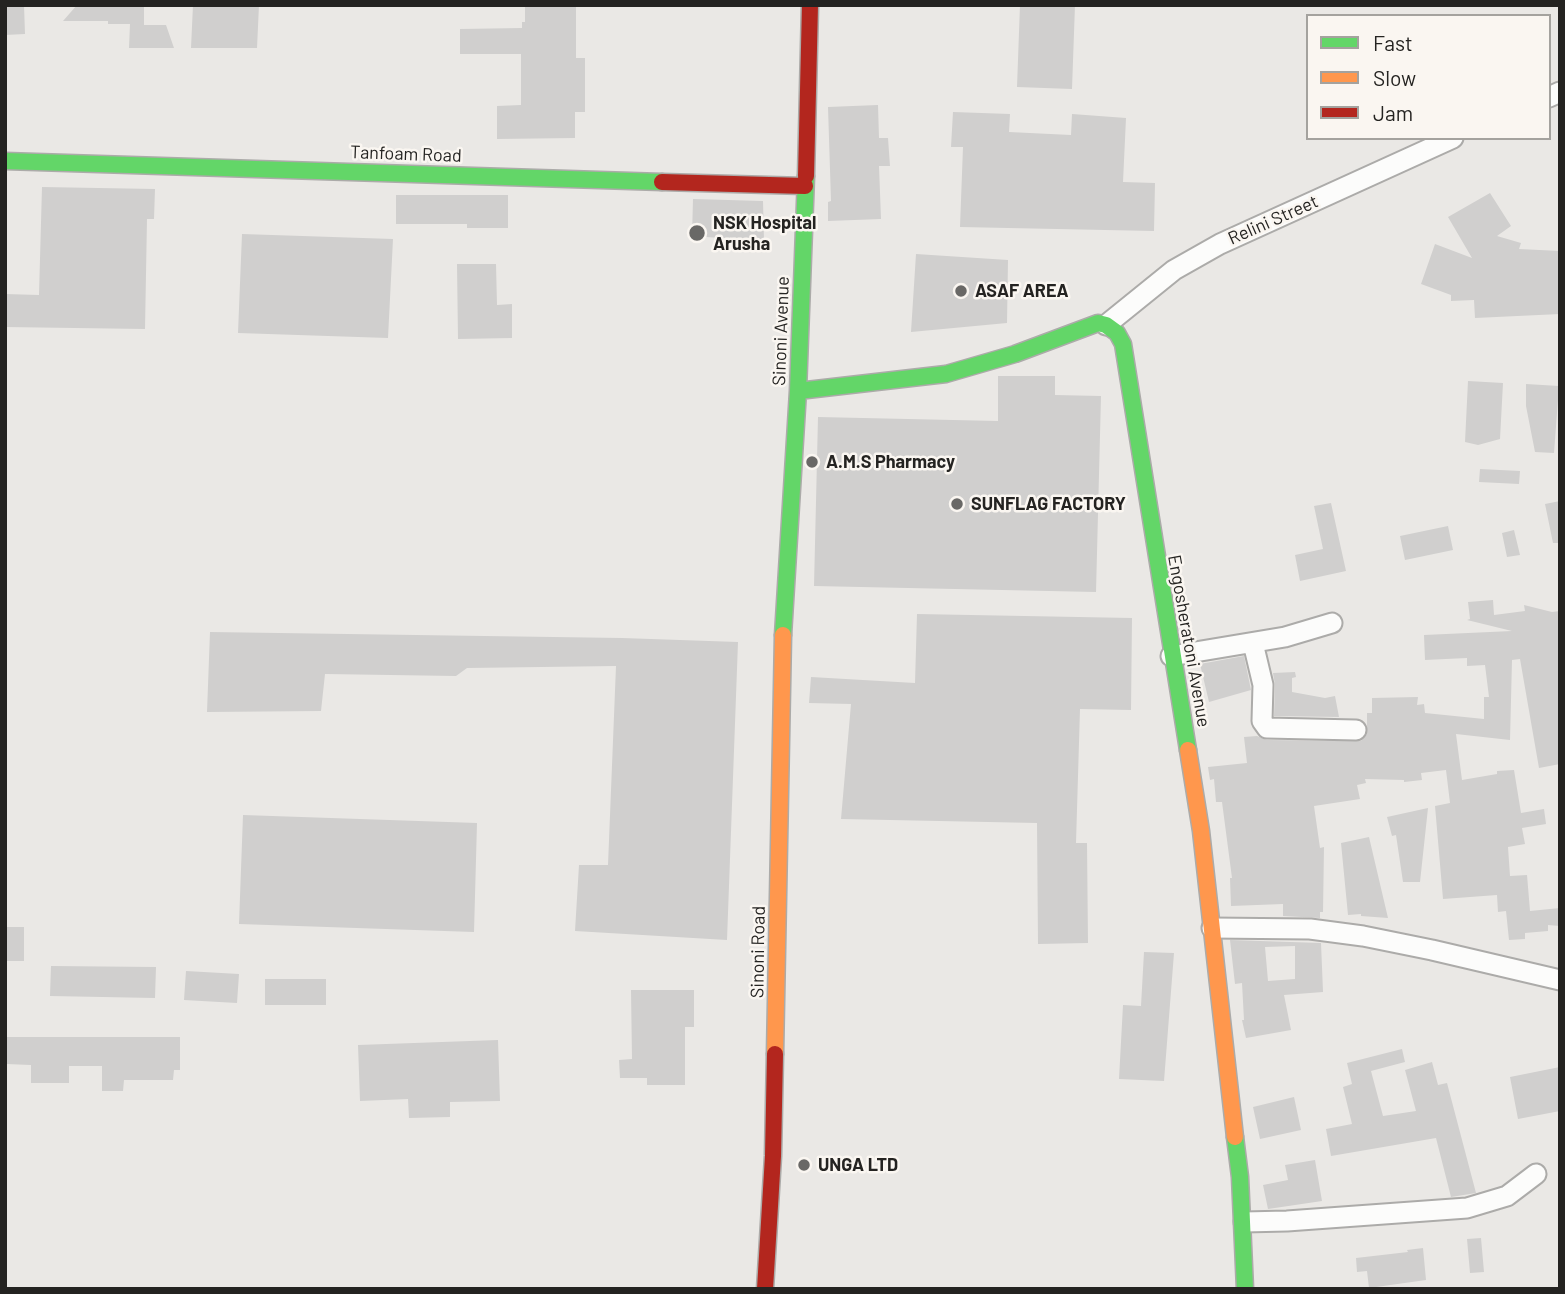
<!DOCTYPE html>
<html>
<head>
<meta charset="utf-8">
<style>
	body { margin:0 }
	#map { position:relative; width:1565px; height:1294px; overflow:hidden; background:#eae8e5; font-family:Barlow,sans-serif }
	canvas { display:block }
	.frame { position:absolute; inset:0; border:7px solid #242321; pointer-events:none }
	.legend { position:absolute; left:1306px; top:14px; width:245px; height:126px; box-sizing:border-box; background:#faf6f1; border:2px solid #a4a29e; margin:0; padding:9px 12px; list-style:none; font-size:21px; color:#242321 }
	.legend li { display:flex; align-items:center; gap:14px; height:35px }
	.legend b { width:35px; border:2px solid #a4a29e }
</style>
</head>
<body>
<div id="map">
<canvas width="1565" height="1294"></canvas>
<div class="frame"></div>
<ul class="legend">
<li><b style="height:9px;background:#63d668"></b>Fast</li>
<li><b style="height:9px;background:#ff974d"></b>Slow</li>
<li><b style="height:9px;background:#b3261e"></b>Jam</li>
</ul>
</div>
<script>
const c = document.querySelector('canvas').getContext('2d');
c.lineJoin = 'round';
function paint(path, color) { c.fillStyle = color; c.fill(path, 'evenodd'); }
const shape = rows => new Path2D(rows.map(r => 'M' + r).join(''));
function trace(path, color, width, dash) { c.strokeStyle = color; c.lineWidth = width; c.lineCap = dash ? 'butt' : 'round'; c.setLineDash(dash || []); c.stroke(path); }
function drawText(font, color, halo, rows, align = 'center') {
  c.font = font + ' Barlow,sans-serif'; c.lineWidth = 5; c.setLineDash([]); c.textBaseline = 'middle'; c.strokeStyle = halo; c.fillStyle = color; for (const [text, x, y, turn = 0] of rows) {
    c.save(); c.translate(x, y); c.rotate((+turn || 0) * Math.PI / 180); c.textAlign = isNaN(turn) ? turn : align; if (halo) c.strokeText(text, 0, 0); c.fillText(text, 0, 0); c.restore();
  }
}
const building = shape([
	[5,5,24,5,25,34,5,35],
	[77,5,144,5,144,25,166,25,174,48,129,48,130,24,108,24,108,21,63,21],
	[193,5,259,5,257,48,191,48],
	[525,5,576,5,576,58,585,58,585,112,575,112,575,138,497,139,497,106,521,105,521,54,460,54,460,29,522,28,522,22,525,22],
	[1020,5,1075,5,1072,89,1017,87],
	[878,105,879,138,888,138,890,166,879,166,881,219,828,221,828,202,831,201,828,107],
	[953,112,1010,114,1009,132,1071,135,1072,114,1126,118,1123,182,1155,183,1154,231,960,227,963,147,951,147],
	[42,187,155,189,154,219,147,219,145,329,5,327,5,294,39,295],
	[1490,193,1511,226,1497,236,1521,243,1519,249,1560,251,1560,314,1475,318,1474,300,1451,301,1451,295,1421,284,1435,244,1472,258,1448,217],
	[396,195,508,195,508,228,467,228,467,224,396,224],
	[693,199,763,201,764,241,692,236],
	[242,234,393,239,388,338,238,333],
	[916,254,1008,260,1007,323,911,332],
	[457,264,496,264,497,305,512,304,512,338,458,339],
	[998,376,1055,376,1055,395,1101,396,1096,592,814,586,818,417,998,421],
	[1468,381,1503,383,1500,439,1478,445,1465,442],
	[1526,384,1559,386,1554,453,1535,452,1526,406],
	[1480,469,1520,471,1519,484,1479,482],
	[1560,501,1560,543,1553,543,1545,504],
	[1331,503,1346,571,1300,581,1295,555,1323,549,1314,506],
	[1448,526,1453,550,1405,560,1400,536],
	[1514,530,1520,555,1507,557,1502,533],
	[1493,600,1494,615,1525,611,1524,605,1552,612,1560,611,1560,764,1539,768,1520,659,1512,660,1510,740,1456,734,1462,780,1497,774,1497,771,1514,770,1521,813,1544,809,1546,824,1522,828,1525,844,1508,847,1510,876,1527,875,1530,911,1560,908,1560,926,1548,925,1548,931,1525,933,1525,939,1509,940,1506,911,1498,912,1497,895,1443,899,1435,806,1450,803,1446,770,1421,773,1422,780,1404,782,1404,780,1365,779,1366,783,1357,785,1360,799,1314,806,1320,848,1324,847,1323,912,1320,912,1320,918,1283,916,1283,904,1231,906,1230,878,1232,878,1222,802,1216,802,1214,779,1210,780,1208,767,1247,763,1244,737,1257,736,1267,740,1361,741,1367,734,1367,713,1372,713,1372,698,1418,697,1417,705,1424,704,1425,713,1484,719,1484,697,1489,697,1485,665,1467,666,1467,658,1425,660,1424,635,1512,631,1467,620,1470,619,1468,602],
	[917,614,1132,618,1131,710,1080,709,1076,843,1087,843,1088,943,1038,944,1037,823,841,819,851,704,809,703,811,677,915,683],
	[210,632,622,638,738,642,727,940,575,931,579,865,608,865,616,666,467,668,456,676,325,674,321,711,207,712],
	[1244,656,1251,690,1209,702,1200,664],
	[1295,672,1296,677,1292,678,1292,692,1325,698,1335,696,1339,717,1274,716,1275,685,1273,673],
	[1428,808,1420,882,1403,882,1396,835,1392,836,1387,817],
	[243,815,477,823,474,932,239,924],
	[1369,837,1388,918,1361,916,1361,914,1348,915,1341,843],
	[5,927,24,927,24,961,5,961],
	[1230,940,1321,943,1323,992,1284,995,1291,1030,1246,1038,1242,1020,1244,1020,1242,983,1235,984],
	[1295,946,1295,979,1268,981,1265,947],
	[1144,952,1174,953,1164,1081,1119,1079,1123,1005,1141,1006],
	[51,966,156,967,155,998,50,996],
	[186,971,239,974,237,1003,184,1000],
	[265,979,326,979,326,1005,265,1005],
	[631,990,694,990,694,1027,685,1027,685,1085,647,1085,647,1078,620,1078,619,1060,632,1059],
	[6,1037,180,1037,180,1070,174,1070,173,1080,124,1080,123,1091,102,1091,102,1066,69,1066,69,1083,31,1083,31,1065,6,1064],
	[498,1040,500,1101,450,1102,450,1117,409,1118,408,1099,360,1101,358,1045],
	[1402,1049,1405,1062,1371,1071,1383,1116,1416,1111,1405,1070,1432,1062,1438,1085,1447,1083,1476,1193,1451,1197,1436,1138,1331,1156,1326,1129,1352,1124,1343,1087,1352,1084,1347,1063],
	[1560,1067,1560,1111,1518,1119,1510,1077],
	[1294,1097,1301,1130,1260,1139,1253,1107],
	[1315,1160,1322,1201,1268,1209,1263,1185,1288,1180,1285,1165],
	[1481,1238,1484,1272,1470,1273,1467,1239],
	[1423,1248,1426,1280,1369,1288,1367,1271,1357,1272,1356,1258,1408,1252,1407,1250]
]);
const street = shape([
	[1549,97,1560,92],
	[1106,325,1174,270,1220,244,1453,138],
	[1253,643,1263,685,1262,721,1267,728,1356,730],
	[1171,656,1285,637,1332,623],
	[1212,928,1310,929,1363,936,1432,950,1560,980],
	[1244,1222,1287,1221,1467,1208,1507,1196,1536,1174]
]);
const fast = shape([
	[5,161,662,182],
	[798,391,946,374,1015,354,1098,323,1106,325,1117,333,1123,344,1188,750],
	[783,635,798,391,806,176],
	[1235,1137,1240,1177,1245,1289]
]);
const slow = shape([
	[1188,750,1201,831,1235,1137],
	[775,1054,783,635]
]);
const jam = shape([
	[806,176,810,5],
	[662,182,805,186],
	[765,1289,773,1156,775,1054]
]);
const markers = [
	[697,233,9,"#696866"],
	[961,291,7,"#696866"],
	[812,462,7,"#696866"],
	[957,504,7,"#696866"],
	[804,1165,7,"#696866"]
];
const streetNames = [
	["Tanfoam Road",406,154,2],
	["Relini Street",1273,220,-24],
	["Sinoni Avenue",781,331,-88],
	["Engosheratoni Avenue",1189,641,80],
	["Sinoni Road",758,952,-89]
];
const poiNames = [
	["NSK Hospital",713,223],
	["Arusha",713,244],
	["ASAF AREA",975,291],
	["A.M.S Pharmacy",826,462],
	["SUNFLAG FACTORY",971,504],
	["UNGA LTD",818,1165]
];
paint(building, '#d0cfce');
trace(street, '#acaba9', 23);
trace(fast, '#acaba9', 19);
trace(slow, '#acaba9', 19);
trace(jam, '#acaba9', 19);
trace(street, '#fcfcfb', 19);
trace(fast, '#63d668', 16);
trace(slow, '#ff974d', 16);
trace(jam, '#b3261e', 16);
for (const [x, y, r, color] of markers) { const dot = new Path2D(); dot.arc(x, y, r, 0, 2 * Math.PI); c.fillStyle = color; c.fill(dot); trace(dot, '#faf6f1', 2.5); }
drawText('18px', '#242321', '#faf6f1', streetNames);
drawText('bold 18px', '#242321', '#faf6f1', poiNames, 'left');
</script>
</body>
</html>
